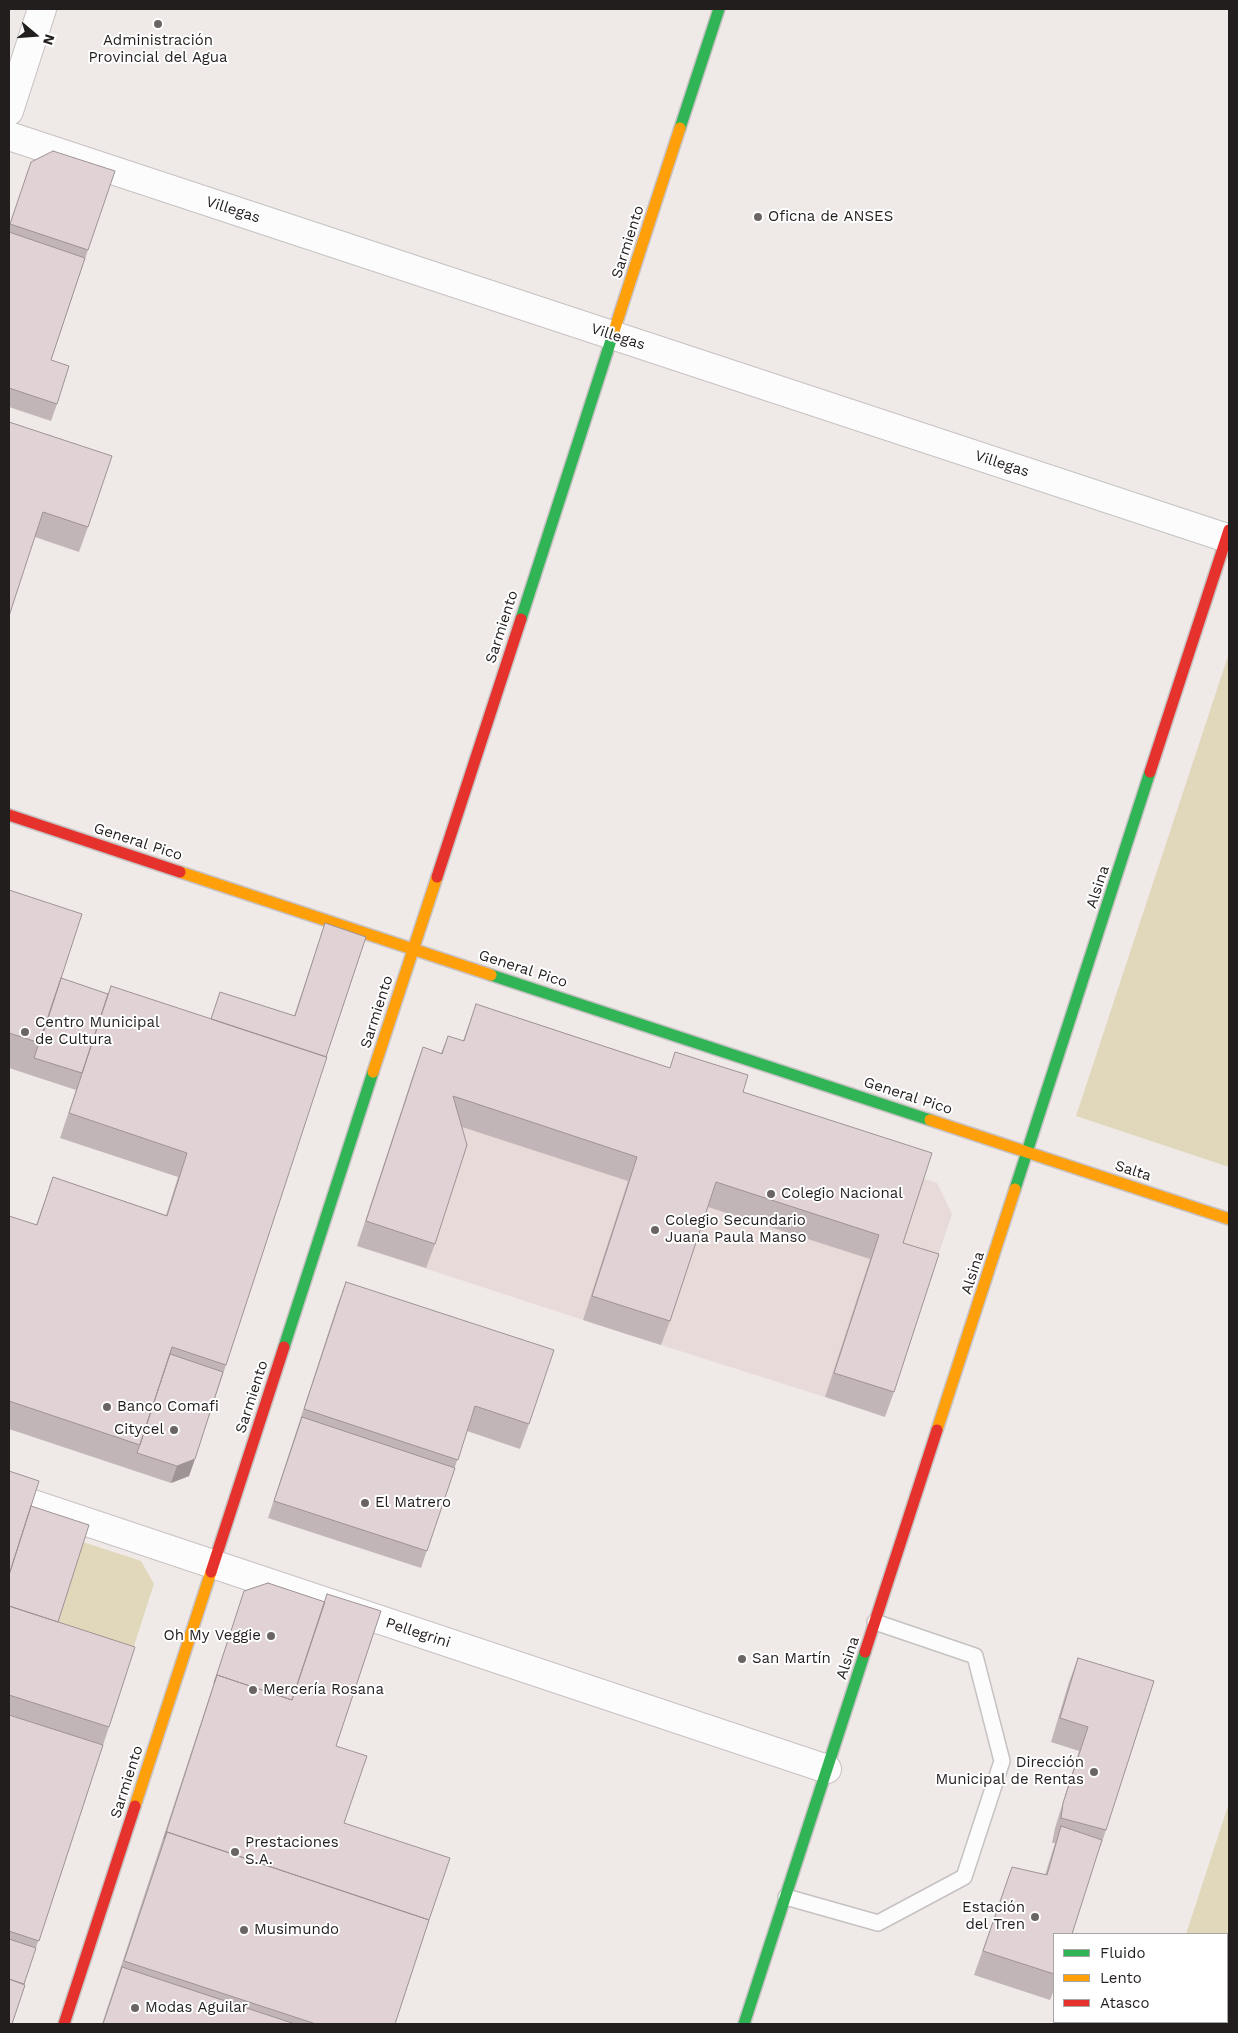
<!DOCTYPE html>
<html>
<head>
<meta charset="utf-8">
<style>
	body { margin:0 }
	#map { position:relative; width:1238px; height:2033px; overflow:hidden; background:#efe9e8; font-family:"Work Sans",sans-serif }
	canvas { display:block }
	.frame { position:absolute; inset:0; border:10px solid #221e1d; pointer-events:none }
	.legend { position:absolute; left:1053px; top:1933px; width:175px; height:90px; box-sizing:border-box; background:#fff; border:1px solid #a7a5a5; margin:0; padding:6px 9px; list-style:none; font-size:15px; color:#221e1d }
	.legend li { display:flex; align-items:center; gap:10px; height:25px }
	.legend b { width:25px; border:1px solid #a7a5a5 }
	.north { position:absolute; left:10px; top:10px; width:50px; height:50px; -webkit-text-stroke:4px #fff; paint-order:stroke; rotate:108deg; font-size:14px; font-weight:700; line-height:20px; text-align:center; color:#221e1d }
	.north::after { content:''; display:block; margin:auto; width:18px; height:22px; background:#221e1d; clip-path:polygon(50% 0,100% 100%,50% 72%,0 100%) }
</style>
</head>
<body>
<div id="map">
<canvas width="1238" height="2033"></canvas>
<div class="frame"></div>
<ul class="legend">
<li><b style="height:6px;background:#30b455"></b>Fluido</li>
<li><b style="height:6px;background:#ff9f0a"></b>Lento</li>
<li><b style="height:6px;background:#e5322d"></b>Atasco</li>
</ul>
<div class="north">N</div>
</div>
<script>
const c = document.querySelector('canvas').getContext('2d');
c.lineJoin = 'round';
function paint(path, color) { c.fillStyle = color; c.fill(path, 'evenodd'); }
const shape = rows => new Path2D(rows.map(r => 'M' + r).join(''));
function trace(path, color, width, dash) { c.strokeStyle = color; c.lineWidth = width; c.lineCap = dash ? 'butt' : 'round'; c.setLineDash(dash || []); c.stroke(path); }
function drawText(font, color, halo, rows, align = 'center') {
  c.font = font + ' "Work Sans",sans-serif'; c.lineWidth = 4; c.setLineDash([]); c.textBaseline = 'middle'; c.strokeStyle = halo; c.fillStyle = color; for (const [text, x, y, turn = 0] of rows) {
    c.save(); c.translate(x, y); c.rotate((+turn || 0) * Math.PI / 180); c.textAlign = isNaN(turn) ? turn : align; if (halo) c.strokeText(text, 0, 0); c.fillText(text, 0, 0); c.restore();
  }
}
const built = shape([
	[467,1029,937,1183,952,1214,930,1279,825,1397,620,1332,357,1246,414,1072,433,1078,455,1066]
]);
const green = shape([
	[1229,653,1229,1167,1076,1116],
	[83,1542,141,1561,154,1584,120,1689,43,1665],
	[1229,1803,1229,2024,1156,2024,1156,2022,1227,2022,1227,1934,1186,1934]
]);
const lane = shape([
	[786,1897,878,1923,964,1877,1002,1761,975,1656,875,1622]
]);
const street = shape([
	[9,111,42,9],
	[9,136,1227,538],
	[9,1496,827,1769]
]);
const fast = shape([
	[680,128,719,9],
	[521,619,614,331],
	[491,975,930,1120],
	[1015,1189,1150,772],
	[284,1347,373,1072],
	[744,2024,865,1652]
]);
const slow = shape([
	[614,331,680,128],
	[180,872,491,975],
	[373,1072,437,877],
	[930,1120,1229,1219],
	[937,1430,1015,1189],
	[135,1806,211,1572]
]);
const jam = shape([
	[1150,772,1229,530],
	[9,815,180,872],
	[437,877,521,619],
	[211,1572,284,1347],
	[865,1652,937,1430],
	[64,2024,135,1806]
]);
const wall = shape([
	[31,162,88,250,51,360,57,404,51,421,9,407,9,227],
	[9,422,88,527,79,552,35,537],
	[9,890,61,978,108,994,211,1019,220,992,294,1016,325,923,226,1365,189,1476,171,1483,9,1429,9,1216,36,1225,53,1177,166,1215,178,1177,60,1138,76,1090,9,1068],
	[476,1004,670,1068,675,1052,743,1092,903,1243,894,1392,885,1417,825,1397,870,1259,708,1207,670,1321,661,1345,620,1332,583,1320,628,1181,462,1127,435,1244,426,1268,357,1246,414,1072,423,1047,441,1053,448,1036,463,1041],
	[346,1282,529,1424,520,1449,467,1431,421,1568,268,1518,337,1306],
	[9,1471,31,1506,58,1622,109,1727,24,1984,9,2024],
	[244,1591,336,1746,344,1823,429,1920,395,2024,102,2024],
	[1078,1658,1106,1830,1101,1845,1054,1934,1054,1990,1050,2000,974,1975,1012,1867,1045,1875,1055,1843,1052,1843,1055,1828,1079,1751,1051,1742,1069,1682]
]);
const shadedWall = shape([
	[195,1459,189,1476,171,1483,177,1466]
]);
const building = shape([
	[53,151,115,171,88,250,10,224,31,162,53,151],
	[9,232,85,258,51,360,69,366,57,404,9,388,9,232],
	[9,422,112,456,88,527,43,512,9,616,9,422],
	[9,890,82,914,40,1043,9,1033,9,890],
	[325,923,366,937,326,1057,211,1019,220,992,295,1016,325,923],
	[61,978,108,994,82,1073,34,1058,61,978],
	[111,986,327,1057,226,1365,172,1347,140,1445,9,1401,9,1216,37,1225,53,1177,167,1216,187,1153,69,1113,111,986],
	[476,1004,670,1068,675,1052,748,1075,743,1092,932,1153,903,1243,939,1254,894,1392,834,1373,879,1235,716,1182,670,1321,629,1308,592,1296,637,1157,453,1096,467,1145,435,1244,366,1221,423,1047,442,1054,448,1036,464,1041,476,1004],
	[346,1282,554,1350,529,1424,475,1406,458,1460,304,1409,346,1282],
	[170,1354,223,1372,195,1459,177,1466,137,1453,170,1354],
	[302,1417,455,1468,427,1551,274,1501,302,1417],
	[9,1471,39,1481,9,1575,9,1471],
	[31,1506,89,1525,58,1622,9,1606,9,1575,31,1506],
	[268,1583,325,1602,292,1700,217,1675,214,1683,244,1591,268,1583],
	[327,1594,381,1611,336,1746,367,1756,344,1823,450,1858,429,1920,167,1832,164,1839,217,1675,292,1700,327,1594],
	[9,1606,135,1647,109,1727,9,1695,9,1606],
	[1078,1658,1154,1681,1106,1830,1061,1818,1063,1803,1088,1727,1060,1718,1078,1658],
	[9,1715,103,1745,39,1941,9,1931,9,1715],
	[1061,1826,1102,1840,1072,1934,1054,1934,1054,1974,983,1951,1012,1867,1047,1875,1061,1826],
	[167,1832,429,1920,395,2024,316,2024,124,1961,167,1832],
	[9,1939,36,1948,24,1984,9,1979,9,1939],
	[122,1967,295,2024,103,2024,122,1967],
	[9,1979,25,1985,12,2024,9,2024,9,1979]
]);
const markers = [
	[158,24,5,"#6a6564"],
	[758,217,5,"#6a6564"],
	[25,1032,5,"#6a6564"],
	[771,1194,5,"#6a6564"],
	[655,1230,5,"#6a6564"],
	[107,1407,5,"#6a6564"],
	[174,1430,5,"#6a6564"],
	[365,1503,5,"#6a6564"],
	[271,1636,5,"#6a6564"],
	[742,1659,5,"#6a6564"],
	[253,1690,5,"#6a6564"],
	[1094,1772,5,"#6a6564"],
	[235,1852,5,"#6a6564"],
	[1035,1917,5,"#6a6564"],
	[244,1930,5,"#6a6564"],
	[135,2008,5,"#6a6564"]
];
const poiNames = [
	["Administración",158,41,"center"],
	["Provincial del Agua",158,58,"center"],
	["Oficna de ANSES",768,217],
	["Centro Municipal",35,1023],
	["de Cultura",35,1040],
	["Colegio Nacional",781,1194],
	["Colegio Secundario",665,1221],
	["Juana Paula Manso",665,1238],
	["Banco Comafi",117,1407],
	["Citycel",164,1430,"right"],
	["El Matrero",375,1503],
	["Oh My Veggie",261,1636,"right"],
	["San Martín",752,1659],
	["Mercería Rosana",263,1690],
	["Dirección",1084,1763,"right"],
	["Municipal de Rentas",1084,1780,"right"],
	["Prestaciones",245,1843],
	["S.A.",245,1860],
	["Estación",1025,1908,"right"],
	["del Tren",1025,1925,"right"],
	["Musimundo",254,1930],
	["Modas Aguilar",145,2008]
];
const streetNames = [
	["Villegas",233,210,18],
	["Sarmiento",628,242,-72],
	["Villegas",618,337,18],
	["Villegas",1002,464,18],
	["Sarmiento",502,627,-72],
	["General Pico",138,842,18],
	["Alsina",1098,887,-72],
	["General Pico",523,969,18],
	["Sarmiento",377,1012,-72],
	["General Pico",908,1096,18],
	["Salta",1133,1171,18],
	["Alsina",973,1273,-72],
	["Sarmiento",252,1397,-72],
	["Pellegrini",418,1633,18],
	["Alsina",848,1658,-72],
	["Sarmiento",127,1782,-72]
];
paint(built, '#e8dad8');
paint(green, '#e1d8bc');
trace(lane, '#c7c2c2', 18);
trace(street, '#c7c2c2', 30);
trace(fast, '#c7c2c2', 14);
trace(slow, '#c7c2c2', 14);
trace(jam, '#c7c2c2', 14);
trace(lane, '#fdfcfc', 15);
trace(street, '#fdfcfc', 28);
trace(fast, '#30b455', 11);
trace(slow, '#ff9f0a', 11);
trace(jam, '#e5322d', 11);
paint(wall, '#c2b5b7');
paint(shadedWall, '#9e9395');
paint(building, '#e1d2d5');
trace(building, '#9e9395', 1);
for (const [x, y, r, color] of markers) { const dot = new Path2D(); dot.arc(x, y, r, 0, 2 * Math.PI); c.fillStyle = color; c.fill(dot); trace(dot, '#fff', 2); }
drawText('15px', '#221e1d', '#fff', poiNames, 'left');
drawText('15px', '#221e1d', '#fff', streetNames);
</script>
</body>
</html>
